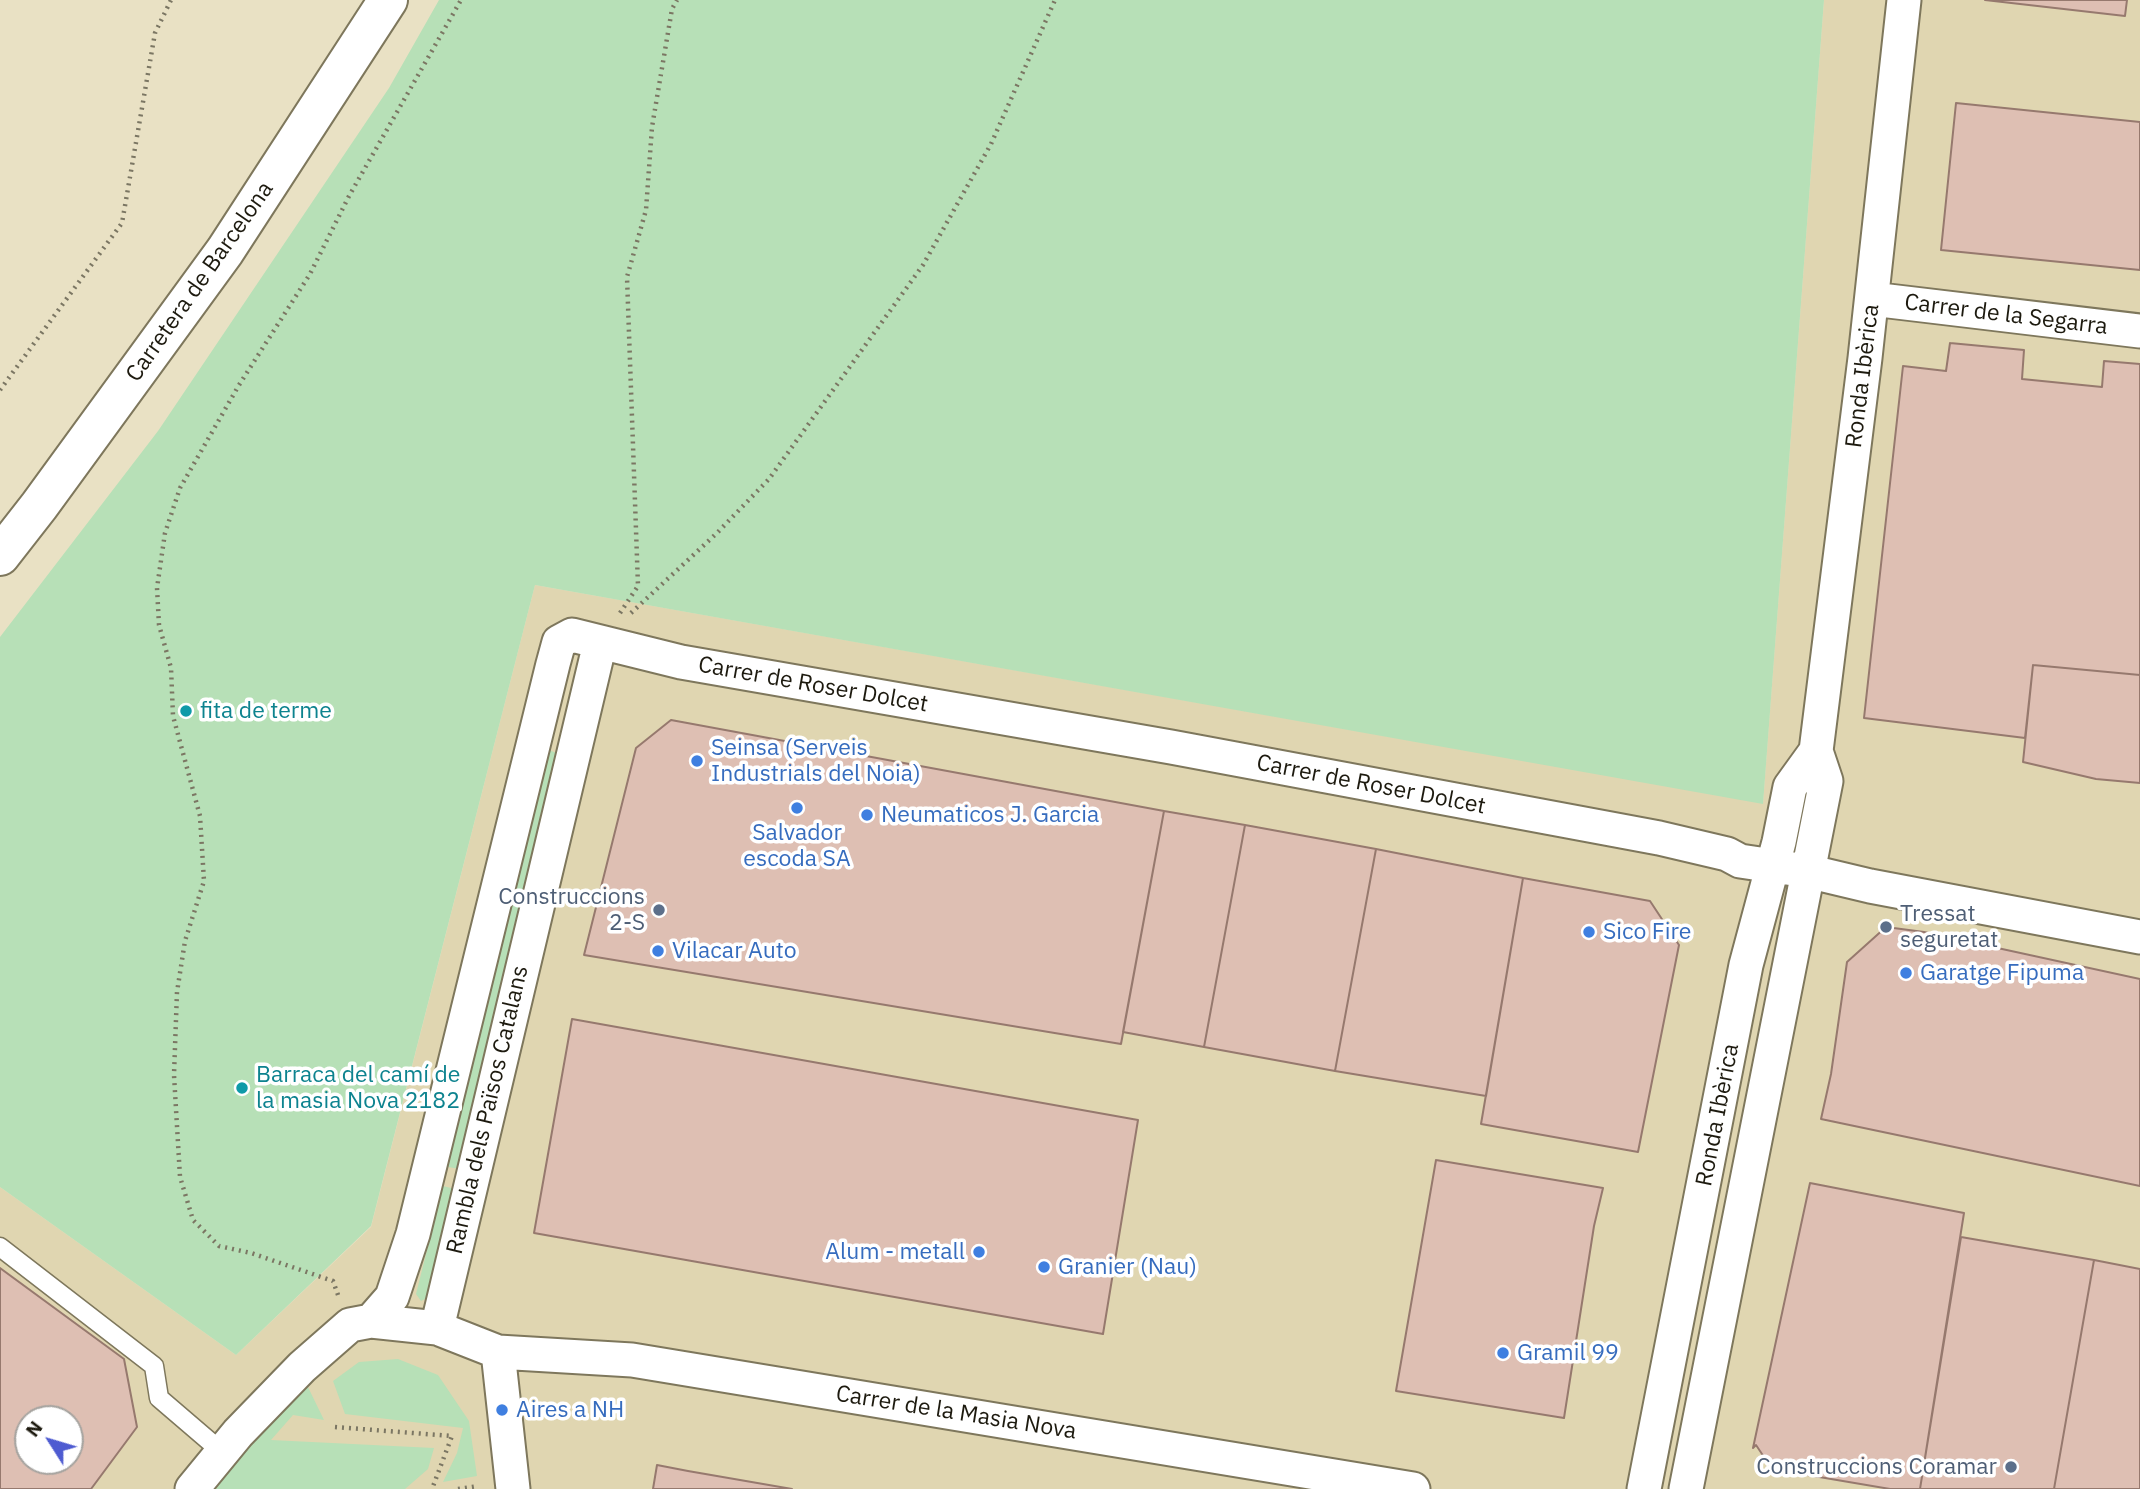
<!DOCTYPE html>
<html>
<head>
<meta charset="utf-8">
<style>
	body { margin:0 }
	#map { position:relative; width:2140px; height:1489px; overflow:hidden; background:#e9e1c4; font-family:"IBM Plex Sans",sans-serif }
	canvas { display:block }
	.north { position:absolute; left:14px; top:1405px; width:70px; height:70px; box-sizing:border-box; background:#fff; border:2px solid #a5a39f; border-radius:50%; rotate:307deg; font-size:19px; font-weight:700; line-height:28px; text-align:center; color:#1d1a0f }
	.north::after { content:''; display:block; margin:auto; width:24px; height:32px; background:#4e5bd1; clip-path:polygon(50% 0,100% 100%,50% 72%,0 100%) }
</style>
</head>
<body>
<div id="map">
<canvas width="2140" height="1489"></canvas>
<div class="north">N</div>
</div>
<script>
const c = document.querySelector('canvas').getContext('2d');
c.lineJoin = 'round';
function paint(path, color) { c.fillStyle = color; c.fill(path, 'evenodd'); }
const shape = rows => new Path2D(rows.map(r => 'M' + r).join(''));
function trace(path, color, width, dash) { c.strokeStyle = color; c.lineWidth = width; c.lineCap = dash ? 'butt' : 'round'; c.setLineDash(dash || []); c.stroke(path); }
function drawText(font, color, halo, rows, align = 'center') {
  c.font = font + ' "IBM Plex Sans",sans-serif'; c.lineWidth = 7; c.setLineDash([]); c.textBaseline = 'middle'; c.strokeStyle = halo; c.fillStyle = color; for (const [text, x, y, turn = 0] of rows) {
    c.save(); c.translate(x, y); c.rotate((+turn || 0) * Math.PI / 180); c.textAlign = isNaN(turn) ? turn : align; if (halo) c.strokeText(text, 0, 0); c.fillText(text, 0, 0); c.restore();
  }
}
const built = shape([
	[1824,0,2140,0,2140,1489,0,1489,0,1187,236,1355,371,1227,535,585,1763,803],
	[28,1419,70,1419,70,1461,28,1461]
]);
const green = shape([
	[439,0,1824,0,1763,804,535,585,371,1226,236,1355,0,1187,0,637,158,431,389,88],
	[549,750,559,754,460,1169,448,1167],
	[443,1186,455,1189,431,1296,421,1301,416,1294],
	[398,1359,438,1375,469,1421,477,1476,443,1482,457,1453,463,1428,345,1414,333,1381,359,1362],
	[307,1385,324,1420,293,1415,271,1440,434,1448,428,1469,405,1489,213,1489,241,1456]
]);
const building = shape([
	[1985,0,2127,0,2125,16,1985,0],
	[1956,103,2140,122,2140,270,1941,250,1956,103],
	[1950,343,2024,350,2022,379,2102,387,2104,361,2140,364,2140,675,2033,665,2025,738,1864,718,1903,366,1946,371,1950,343],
	[2033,665,2140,675,2140,783,2096,779,2023,762,2033,665],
	[671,720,1164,811,1121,1044,584,955,636,748,671,720],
	[1164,811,1245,825,1204,1047,1123,1032,1164,811],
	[1245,825,1376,849,1335,1071,1204,1047,1245,825],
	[1376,849,1523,878,1486,1096,1335,1071,1376,849],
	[1523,878,1650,901,1679,945,1638,1152,1481,1124,1523,878],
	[1886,927,1924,932,2140,979,2140,1186,1821,1119,1831,1074,1847,962,1886,927],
	[572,1019,1138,1120,1103,1334,534,1233,572,1019],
	[1436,1160,1603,1188,1594,1226,1564,1418,1396,1391,1436,1160],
	[1810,1183,1964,1213,1920,1489,1890,1489,1772,1469,1756,1445,1753,1448,1810,1183],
	[1961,1237,2094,1260,2054,1489,1920,1489,1961,1237],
	[2094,1260,2140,1269,2140,1489,2054,1489,2094,1260],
	[0,1268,124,1359,137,1427,91,1489,0,1489,0,1268],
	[28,1419,70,1419,70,1461,28,1461,28,1419],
	[657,1465,688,1471,792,1489,653,1489,657,1465]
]);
const path = shape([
	[0,390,122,223,155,33,171,0],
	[620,613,638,586,627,277,646,210,652,127,672,9,677,0],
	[631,613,717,533,769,479,923,265,991,144,1055,0],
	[338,1295,333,1281,251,1253,219,1246,193,1220,180,1177,174,1075,177,992,185,941,204,881,200,816,173,716,171,668,159,625,157,588,165,533,180,488,239,385,310,274,349,196,461,0],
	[335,1427,452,1436,432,1489],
	[458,1489,478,1486]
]);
const service = shape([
	[0,1247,154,1366,159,1398,222,1452]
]);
const minor = shape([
	[1872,299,2140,331],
	[371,1321,392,1297,413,1234,553,664,559,642,572,635,681,662,1171,747,1659,838,1727,854,1740,861,1807,871,1870,886,2140,937],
	[437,1328,600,643],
	[498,1352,513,1489],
	[192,1489,238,1433,302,1367,350,1325,371,1321,437,1328,498,1352,632,1360,1413,1489],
	[1644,1489,1746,965,1779,842,1790,787,1816,751],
	[1686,1489,1826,781,1816,751,1865,358,1904,0]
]);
const trunk = shape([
	[0,556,39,506,225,251,388,0]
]);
const markers = [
	[186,711,7,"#0f9aa8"],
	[697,761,7,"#3f7fe0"],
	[797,808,7,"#3f7fe0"],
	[867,815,7,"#3f7fe0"],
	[659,910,7,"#5c6f8a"],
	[1886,927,7,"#5c6f8a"],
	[1589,932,7,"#3f7fe0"],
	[658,951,7,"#3f7fe0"],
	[1906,973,7,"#3f7fe0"],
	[242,1088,7,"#0f9aa8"],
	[979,1252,7,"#3f7fe0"],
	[1044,1267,7,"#3f7fe0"],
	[1503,1353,7,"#3f7fe0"],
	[502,1410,7,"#3f7fe0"],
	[2011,1467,7,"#5c6f8a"]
];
const streetNames = [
	["Carretera de Barcelona",200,282,-55],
	["Carrer de la Segarra",2006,315,7],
	["Ronda Ibèrica",1863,376,-83],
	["Carrer de Roser Dolcet",813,685,10],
	["Carrer de Roser Dolcet",1371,785,11],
	["Rambla dels Països Catalans",488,1110,-77],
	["Ronda Ibèrica",1718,1115,-79],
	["Carrer de la Masia Nova",956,1413,9]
];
const cultureNames = [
	["fita de terme",200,711],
	["Barraca del camí de",256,1075],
	["la masia Nova 2182",256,1101]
];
const shopNames = [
	["Seinsa (Serveis",711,748],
	["Industrials del Noia)",711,774],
	["Neumaticos J. Garcia",881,815],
	["Salvador",797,833,"center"],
	["escoda SA",797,859,"center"],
	["Sico Fire",1603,932],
	["Vilacar Auto",672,951],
	["Garatge Fipuma",1920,973],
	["Alum - metall",965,1252,"right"],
	["Granier (Nau)",1058,1267],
	["Gramil 99",1517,1353],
	["Aires a NH",516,1410]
];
const serviceNames = [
	["Construccions",645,897],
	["2-S",645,923],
	["Tressat",1900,914,"left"],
	["seguretat",1900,940,"left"],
	["Construccions Coramar",1997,1467]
];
paint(built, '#e0d6b1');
paint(green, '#b7e0b7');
paint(building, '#debfb3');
trace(building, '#96796e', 2);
trace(service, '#7e775c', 21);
trace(minor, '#7e775c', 37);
trace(trunk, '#7e775c', 42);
trace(path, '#7b7663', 4.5, [2, 5]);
trace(service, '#fff', 18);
trace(minor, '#fff', 33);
trace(trunk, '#fff', 38);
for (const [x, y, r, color] of markers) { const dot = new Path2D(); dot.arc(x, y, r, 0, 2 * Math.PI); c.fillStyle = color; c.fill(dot); trace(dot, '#fff', 2.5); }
drawText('23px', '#1d1a0f', '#fff', streetNames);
drawText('23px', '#0d838f', '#fff', cultureNames, 'left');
drawText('23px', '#366cbe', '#fff', shopNames, 'left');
drawText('23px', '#4e5e75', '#fff', serviceNames, 'right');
</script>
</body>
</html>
